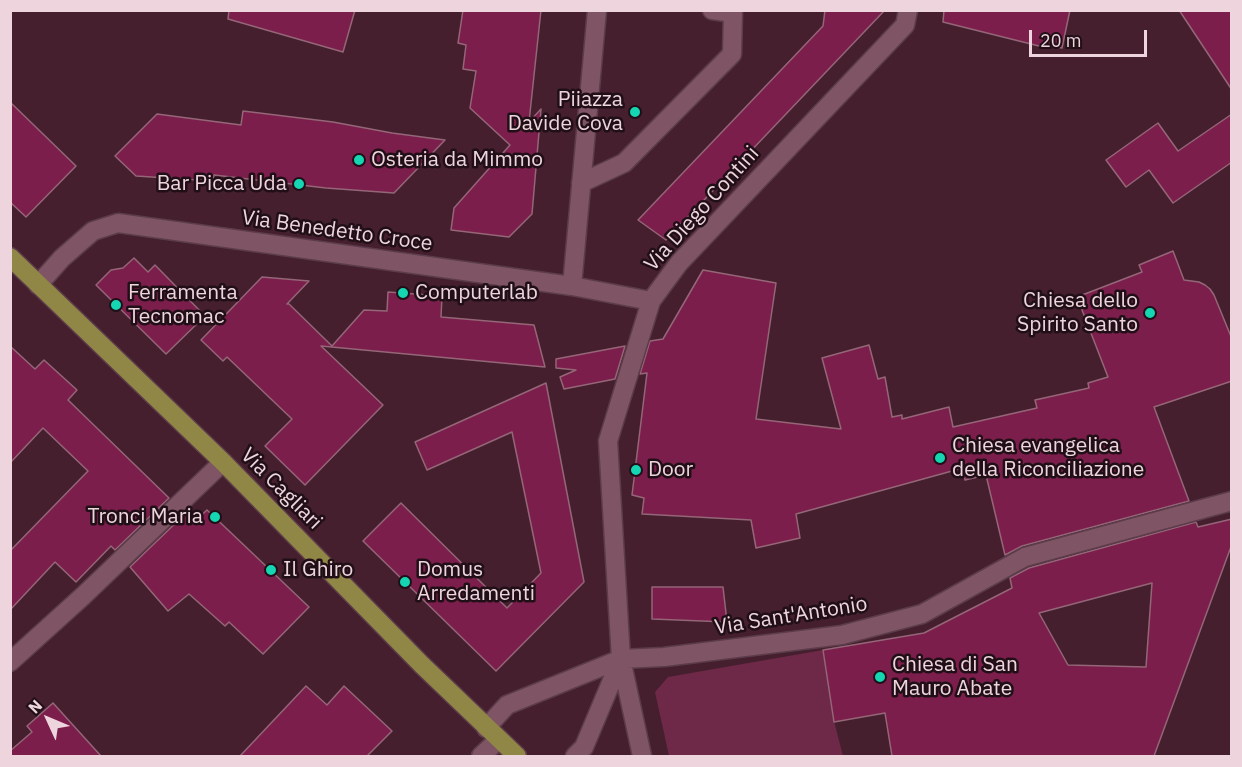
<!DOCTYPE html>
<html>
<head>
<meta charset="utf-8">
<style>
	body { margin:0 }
	#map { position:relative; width:1242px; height:767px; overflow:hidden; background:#451f2e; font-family:"IBM Plex Sans",sans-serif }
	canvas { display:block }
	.frame { position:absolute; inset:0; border:12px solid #eed4dd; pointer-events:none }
	.north { position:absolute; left:18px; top:689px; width:60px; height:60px; -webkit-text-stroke:4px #200f16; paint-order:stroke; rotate:314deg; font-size:16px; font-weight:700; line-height:24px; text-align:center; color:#eed4dd }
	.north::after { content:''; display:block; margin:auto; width:21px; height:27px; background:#eed4dd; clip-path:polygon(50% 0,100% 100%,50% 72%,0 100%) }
	.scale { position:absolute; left:1029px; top:30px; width:118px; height:27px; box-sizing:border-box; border:3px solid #eed4dd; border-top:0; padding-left:8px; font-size:18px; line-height:21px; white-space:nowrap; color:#eed4dd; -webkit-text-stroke:4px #200f16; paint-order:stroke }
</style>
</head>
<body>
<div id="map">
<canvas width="1242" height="767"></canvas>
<div class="frame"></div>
<div class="north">N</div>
<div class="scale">20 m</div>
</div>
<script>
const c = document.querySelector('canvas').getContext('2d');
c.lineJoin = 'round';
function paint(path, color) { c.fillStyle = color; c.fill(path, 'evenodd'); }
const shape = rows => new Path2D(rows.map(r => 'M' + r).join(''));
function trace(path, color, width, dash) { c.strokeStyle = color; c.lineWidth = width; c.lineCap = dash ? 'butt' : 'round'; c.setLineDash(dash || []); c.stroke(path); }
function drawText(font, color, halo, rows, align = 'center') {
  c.font = font + ' "IBM Plex Sans",sans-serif'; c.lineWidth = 5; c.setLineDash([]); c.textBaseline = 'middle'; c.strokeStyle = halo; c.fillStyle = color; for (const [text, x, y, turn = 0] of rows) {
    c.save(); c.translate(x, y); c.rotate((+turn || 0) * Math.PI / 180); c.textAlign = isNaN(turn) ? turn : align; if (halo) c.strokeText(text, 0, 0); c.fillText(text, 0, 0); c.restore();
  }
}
const green = shape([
	[823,650,834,721,843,756,669,756,655,692,668,677]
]);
const building = shape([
	[229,10,355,10,343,52,228,19,229,10],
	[463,10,541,10,529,122,541,109,532,214,509,237,451,230,454,208,510,145,470,108,476,71,463,69,466,45,458,43,463,10],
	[825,10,885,10,666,240,638,220,823,26,825,10],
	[944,10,1070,10,1062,48,1047,45,1047,48,943,22,944,10],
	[1179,10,1232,10,1232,90,1179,10],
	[10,102,76,166,26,217,10,202,10,102],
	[243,111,333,122,392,133,445,140,394,193,326,188,214,175,213,181,136,176,115,156,157,114,241,125,243,111],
	[1232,114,1232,162,1173,203,1149,170,1126,187,1106,160,1158,123,1178,151,1232,114],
	[1173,251,1184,280,1199,282,1205,285,1210,289,1214,295,1232,339,1232,381,1154,407,1189,501,1022,546,1005,555,986,475,965,480,963,468,796,514,800,538,756,548,751,520,642,514,644,498,632,495,647,373,640,374,650,341,663,339,703,270,776,283,756,419,841,429,822,358,869,345,878,379,885,377,892,417,902,415,902,419,949,407,953,427,1037,408,1035,400,1089,388,1088,383,1108,377,1077,297,1142,272,1139,265,1173,251],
	[134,258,148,272,155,265,205,316,166,354,96,285,111,270,123,268,134,258],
	[262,277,309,281,287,304,289,304,332,346,364,310,387,311,388,292,442,296,441,317,534,325,545,367,321,346,383,405,305,485,265,446,292,419,227,357,223,361,201,340,262,277],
	[10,346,35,369,44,360,77,390,68,400,169,498,115,550,111,546,76,582,55,562,10,610,10,551,88,471,43,428,10,463,10,346],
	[625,346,615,379,564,389,560,377,576,370,556,368,556,359,625,346],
	[546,383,584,582,496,671,363,541,401,503,507,608,541,573,512,432,427,470,415,442,546,383],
	[207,510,309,607,263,654,229,622,225,626,189,594,168,611,130,567,186,513,194,522,207,510],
	[1232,519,1232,544,1154,756,892,756,885,713,834,722,823,650,924,633,1012,588,1010,578,1029,568,1196,522,1198,527,1232,519],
	[1152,583,1146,667,1068,665,1039,613,1152,583],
	[652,587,723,587,727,622,652,619,652,587],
	[306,686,327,705,344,686,392,731,367,756,240,756,306,686],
	[53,703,101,756,10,756,10,751,32,732,27,726,53,703]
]);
const minor = shape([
	[581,183,624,163,732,54,733,13,712,10],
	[38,285,62,258,93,231,118,223,572,286,651,301],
	[572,286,597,10],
	[10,662,83,596,223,462],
	[486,728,507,705,621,659,664,657,842,635,922,614,1025,557,1232,501],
	[481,756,499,739],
	[575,756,584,747,621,659],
	[642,756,621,659,608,441,651,301,679,263,905,25,908,10]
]);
const major = shape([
	[10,257,223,462,422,665,517,756]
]);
const markers = [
	[635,112,6,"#15d5b3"],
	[359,160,6,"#15d5b3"],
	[299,184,6,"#15d5b3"],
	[403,293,6,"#15d5b3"],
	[116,305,6,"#15d5b3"],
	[1150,313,6,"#15d5b3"],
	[940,458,6,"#15d5b3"],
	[636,470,6,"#15d5b3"],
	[215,517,6,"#15d5b3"],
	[271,570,6,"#15d5b3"],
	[405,582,6,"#15d5b3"],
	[880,677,6,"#15d5b3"]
];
const poiNames = [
	["Piiazza",623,100,"right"],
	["Davide Cova",623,124,"right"],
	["Osteria da Mimmo",371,160],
	["Bar Picca Uda",287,184,"right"],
	["Ferramenta",128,293],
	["Tecnomac",128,317],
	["Computerlab",415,293],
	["Chiesa dello",1138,301,"right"],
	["Spirito Santo",1138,325,"right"],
	["Chiesa evangelica",952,446],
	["della Riconciliazione",952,470],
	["Door",648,470],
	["Tronci Maria",203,517,"right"],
	["Il Ghiro",283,570],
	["Domus",417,570],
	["Arredamenti",417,594],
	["Chiesa di San",892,665],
	["Mauro Abate",892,689]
];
const streetNames = [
	["Via Diego Contini",702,209,-48],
	["Via Benedetto Croce",337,231,8],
	["Via Cagliari",281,489,45],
	["Via Sant'Antonio",791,616,-9]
];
paint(green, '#6d2947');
paint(building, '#7c1e4c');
trace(building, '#946677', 1.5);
trace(minor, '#5c3c4a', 21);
trace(major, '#5c3c4a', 21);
trace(minor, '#7f5464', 18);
trace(major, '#908747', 18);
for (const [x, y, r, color] of markers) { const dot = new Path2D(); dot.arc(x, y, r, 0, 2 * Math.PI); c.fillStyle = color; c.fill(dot); trace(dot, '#200f16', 2); }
drawText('21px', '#eed4dd', '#200f16', poiNames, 'left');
drawText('21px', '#eed4dd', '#200f16', streetNames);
</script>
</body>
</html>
